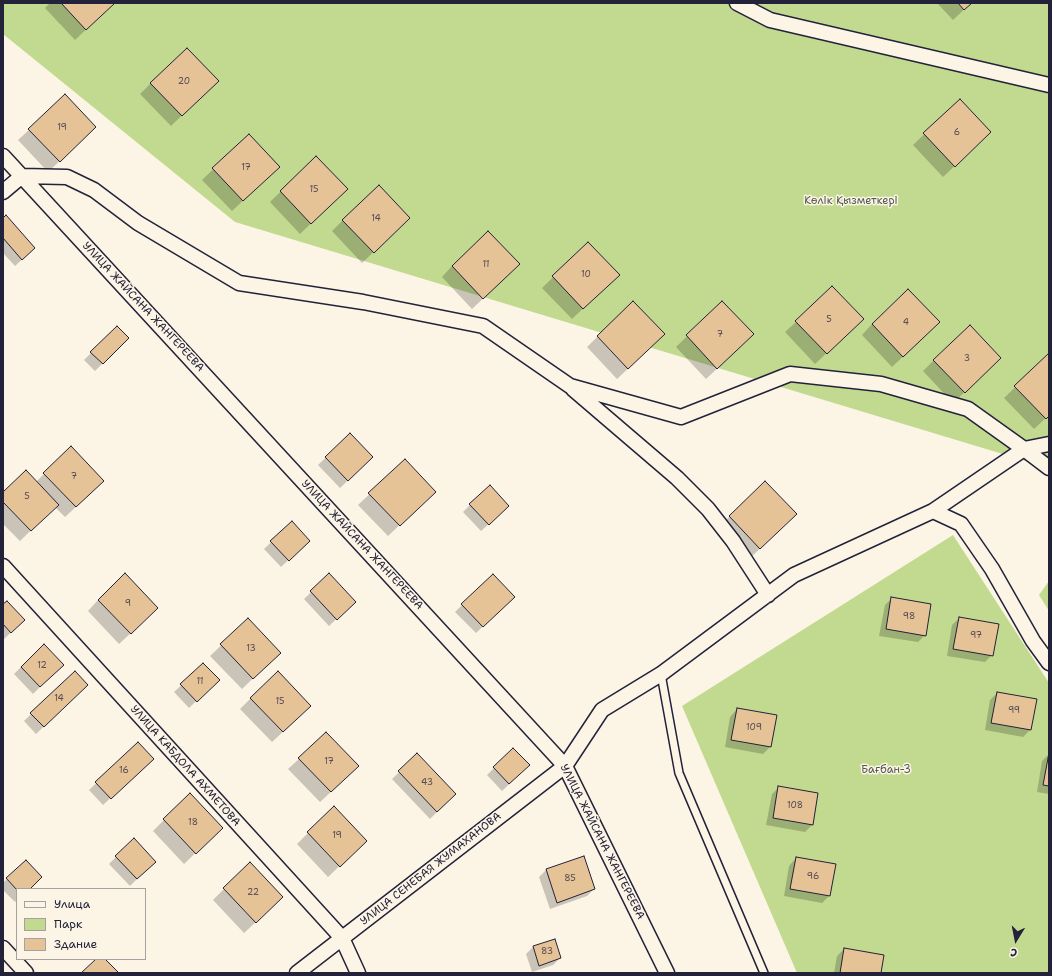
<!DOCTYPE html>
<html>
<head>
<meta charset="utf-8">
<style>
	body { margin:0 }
	#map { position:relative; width:1052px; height:976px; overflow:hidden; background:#fcf5e5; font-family:"Shantell Sans",sans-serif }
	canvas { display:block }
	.frame { position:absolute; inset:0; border:4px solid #22223b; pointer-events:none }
	.legend { position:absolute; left:16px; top:888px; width:130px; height:72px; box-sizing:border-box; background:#fcf5e5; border:1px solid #a5a1a1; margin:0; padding:5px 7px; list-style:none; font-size:12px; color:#22223b }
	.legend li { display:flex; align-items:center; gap:8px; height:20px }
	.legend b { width:20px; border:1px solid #a5a1a1 }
	.north { position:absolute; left:996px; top:920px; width:40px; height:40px; -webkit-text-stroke:3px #fcf5e5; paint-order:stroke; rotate:190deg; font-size:11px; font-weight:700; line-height:16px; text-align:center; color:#22223b }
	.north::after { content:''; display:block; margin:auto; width:14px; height:18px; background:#22223b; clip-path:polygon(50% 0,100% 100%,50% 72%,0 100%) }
</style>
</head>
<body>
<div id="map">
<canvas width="1052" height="976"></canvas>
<div class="frame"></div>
<ul class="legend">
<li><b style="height:5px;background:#fcf5e5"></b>Улица</li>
<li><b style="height:11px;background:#c2da90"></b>Парк</li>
<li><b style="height:11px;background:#e6c297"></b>Здание</li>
</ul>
<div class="north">С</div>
</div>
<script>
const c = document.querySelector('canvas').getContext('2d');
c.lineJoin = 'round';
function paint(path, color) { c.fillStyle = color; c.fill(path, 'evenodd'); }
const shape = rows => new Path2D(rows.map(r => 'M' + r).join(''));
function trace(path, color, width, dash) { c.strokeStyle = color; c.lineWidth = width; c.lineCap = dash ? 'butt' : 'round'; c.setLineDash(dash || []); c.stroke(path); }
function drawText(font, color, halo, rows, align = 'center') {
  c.font = font + ' "Shantell Sans",sans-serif'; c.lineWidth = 3; c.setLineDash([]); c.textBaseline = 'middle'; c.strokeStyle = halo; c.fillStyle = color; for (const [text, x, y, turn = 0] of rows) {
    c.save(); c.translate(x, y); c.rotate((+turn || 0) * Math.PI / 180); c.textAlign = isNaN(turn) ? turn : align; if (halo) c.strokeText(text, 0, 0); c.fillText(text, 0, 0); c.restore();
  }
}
const green = shape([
	[3,3,1049,3,1049,468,235,222,3,34],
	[953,535,1049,683,1049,973,797,973,682,706],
	[1049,581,1049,611,1039,595]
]);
const shadow = shape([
	[50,3,114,3,75,40,45,8],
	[937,3,971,3,953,20],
	[151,83,206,92,171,126,140,94],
	[960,100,979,143,943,177,913,145],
	[29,130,84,138,48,172,18,140],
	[249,135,268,177,232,211,202,180],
	[316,157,335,200,300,234,270,202],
	[3,219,27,255,15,266,3,253],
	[343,220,398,229,362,263,332,231],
	[588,243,608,285,572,319,542,288],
	[452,266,508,275,472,309,442,277],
	[633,302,653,345,617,379,587,347],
	[722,302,742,345,706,379,676,347],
	[796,322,851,330,815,364,785,332],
	[872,324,928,333,892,367,862,335],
	[117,327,128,338,95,371,84,360],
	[1049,355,1049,415,1034,429,1004,398],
	[934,360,989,369,953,403,923,371],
	[350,434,365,464,340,488,318,465],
	[405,460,424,502,388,536,358,505],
	[44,474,92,492,65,517,55,507,20,541,3,524,3,494,36,482],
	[489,486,501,513,481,531,463,512],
	[730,516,785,525,749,559,719,527],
	[291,523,301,548,281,567,264,549],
	[329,575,354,602,329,626,304,599],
	[514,597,476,633,455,612,462,605],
	[892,598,925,635,918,642,879,636,885,605],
	[98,600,146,619,119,644,88,611],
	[3,606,17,627,4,639,3,638],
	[959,618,992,655,985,662,947,656,952,625],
	[248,620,269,663,242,689,210,656],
	[203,665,218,680,189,708,174,692],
	[21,667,55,672,33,694,14,674],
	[80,692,36,734,24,721,31,714],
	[997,693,1030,730,1023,737,985,730,990,700],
	[251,698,299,717,272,742,240,709],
	[737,709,770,747,763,754,725,747,730,717],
	[138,744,145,766,103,805,89,790],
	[1049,754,1049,794,1037,792,1042,761],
	[417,755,455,794,430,819,392,779],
	[299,759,347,777,320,802,288,769],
	[494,768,522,772,502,791,487,775],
	[779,787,812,825,805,832,766,825,772,794],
	[190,794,211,838,184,864,153,831],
	[334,807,355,851,328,877,297,844],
	[133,840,147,869,130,886,109,864],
	[583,857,594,889,587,896,550,909,539,877,546,870],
	[796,858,829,896,822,903,784,896,789,866],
	[25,861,17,889,17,900,15,902,3,890,3,883],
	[250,863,271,908,244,933,213,900],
	[555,940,560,958,553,965,532,972,526,954,533,947],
	[844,949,880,973,834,973,837,956]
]);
const building = shape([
	[61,3,115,3,86,30,61,3],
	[958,3,972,3,964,10,958,3],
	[187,48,219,81,182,116,150,83,187,48],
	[65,94,96,127,60,162,28,129,65,94],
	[960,99,991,132,955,167,923,133,960,99],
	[249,134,280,167,243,201,212,168,249,134],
	[316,156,348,189,311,224,280,191,316,156],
	[379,185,410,218,374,253,342,220,379,185],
	[6,215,35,248,22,260,3,238,3,218,6,215],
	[488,231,520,264,483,299,452,266,488,231],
	[588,242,620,275,583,309,552,276,588,242],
	[832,286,864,319,827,354,795,321,832,286],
	[908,289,940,322,903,357,872,324,908,289],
	[633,301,665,334,628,369,597,336,633,301],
	[722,301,754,334,717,369,686,335,722,301],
	[970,325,1001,358,965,393,933,360,970,325],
	[117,326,129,338,103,364,90,352,117,326],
	[1049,353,1049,416,1046,419,1014,386,1049,353],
	[350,433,373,457,348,481,325,457,350,433],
	[71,446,104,481,76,507,43,473,71,446],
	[405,459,436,492,400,526,368,493,405,459],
	[26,470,59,505,31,531,3,502,3,492,26,470],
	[765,481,797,514,760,549,729,516,765,481],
	[490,485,509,506,489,525,469,504,490,485],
	[292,521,310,541,289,561,270,541,292,521],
	[125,573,158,608,131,634,98,600,125,573],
	[329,573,356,602,337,620,310,591,329,573],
	[493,574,515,597,483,627,461,604,493,574],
	[891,597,931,604,926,636,886,629,891,597],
	[7,601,25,620,11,633,3,624,3,604,7,601],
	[959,617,999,624,993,656,953,649,959,617],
	[248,618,281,653,253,679,220,644,248,618],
	[44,644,64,665,40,687,21,667,44,644],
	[203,663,220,680,197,702,180,684,203,663],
	[75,671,88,685,44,727,30,713,75,671],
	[278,671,311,706,283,732,250,698,278,671],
	[997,692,1037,699,1031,730,991,723,997,692],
	[737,708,777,715,771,747,731,740,737,708],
	[326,732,359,766,331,792,298,758,326,732],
	[138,742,154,759,111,799,95,782,138,742],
	[513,748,530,765,509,784,493,767,513,748],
	[417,753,456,794,437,812,398,771,417,753],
	[1049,753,1049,786,1043,785,1049,753],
	[778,786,818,793,813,825,773,818,778,786],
	[190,793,223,828,196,854,163,819,190,793],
	[334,806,367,841,340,867,307,832,334,806],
	[134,838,156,862,137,879,115,856,134,838],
	[584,856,595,889,557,903,546,869,584,856],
	[796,857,836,864,830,896,790,889,796,857],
	[26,860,42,877,30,889,17,890,6,878,26,860],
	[250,862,283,897,256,923,223,888,250,862],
	[555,939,561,958,539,966,533,946,555,939],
	[844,948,884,955,881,973,840,973,844,948],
	[96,959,105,959,119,973,81,973,96,959]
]);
const service = shape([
	[661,674,679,773,764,973]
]);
const minor = shape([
	[737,3,770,20,1049,85],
	[3,156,565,766,667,973],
	[3,192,22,176,67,177,94,190,138,223,239,283,363,302,483,326,570,386,681,417,790,374,881,384,968,409,1024,449,1049,468],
	[573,389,677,478,708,509,733,541,768,595],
	[933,511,961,524,992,569,1033,641,1049,663],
	[3,566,342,938,358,973],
	[3,948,26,973],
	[297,973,565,766,602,710,661,674,794,575,933,511,1024,449,1049,444]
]);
const numberNames = [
	["20",184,82],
	["19",62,128],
	["6",957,133],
	["17",246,168],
	["15",314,190],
	["14",376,219],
	["11",486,265],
	["10",586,275],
	["5",829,320],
	["4",906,323],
	["7",720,335],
	["3",967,359],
	["7",74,477],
	["5",27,497],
	["9",128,604],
	["98",909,617],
	["97",976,636],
	["13",251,649],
	["12",42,666],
	["11",200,682],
	["14",59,699],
	["15",280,702],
	["99",1014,711],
	["109",754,728],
	["17",329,762],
	["16",124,771],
	["43",427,783],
	["108",795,806],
	["18",193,823],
	["19",337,836],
	["96",813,877],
	["85",570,879],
	["22",253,893],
	["83",547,952]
];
const parkNames = [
	["Көлік Қызметкері",851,201],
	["Бағбан-3",886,770]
];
const streetNames = [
	["УЛИЦА ЖАЙСАНА ЖАНГЕРЕЕВА",143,307,47],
	["УЛИЦА ЖАЙСАНА ЖАНГЕРЕЕВА",362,545,47],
	["УЛИЦА КАБДОЛА АХМЕТОВА",185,766,48],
	["УЛИЦА ЖАЙСАНА ЖАНГЕРЕЕВА",602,842,63],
	["УЛИЦА СЕНЕБАЯ ЖУМАХАНОВА",431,869,-38]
];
paint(green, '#c2da90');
paint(shadow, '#0003');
paint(building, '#e6c297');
trace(building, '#22223b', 1);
trace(service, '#22223b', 10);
trace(minor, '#22223b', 17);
trace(service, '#fcf5e5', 7);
trace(minor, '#fcf5e5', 14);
drawText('9px', '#534a52', null, numberNames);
drawText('11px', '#525954', '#fcf5e5', parkNames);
drawText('11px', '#22223b', '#fcf5e5', streetNames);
</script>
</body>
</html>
